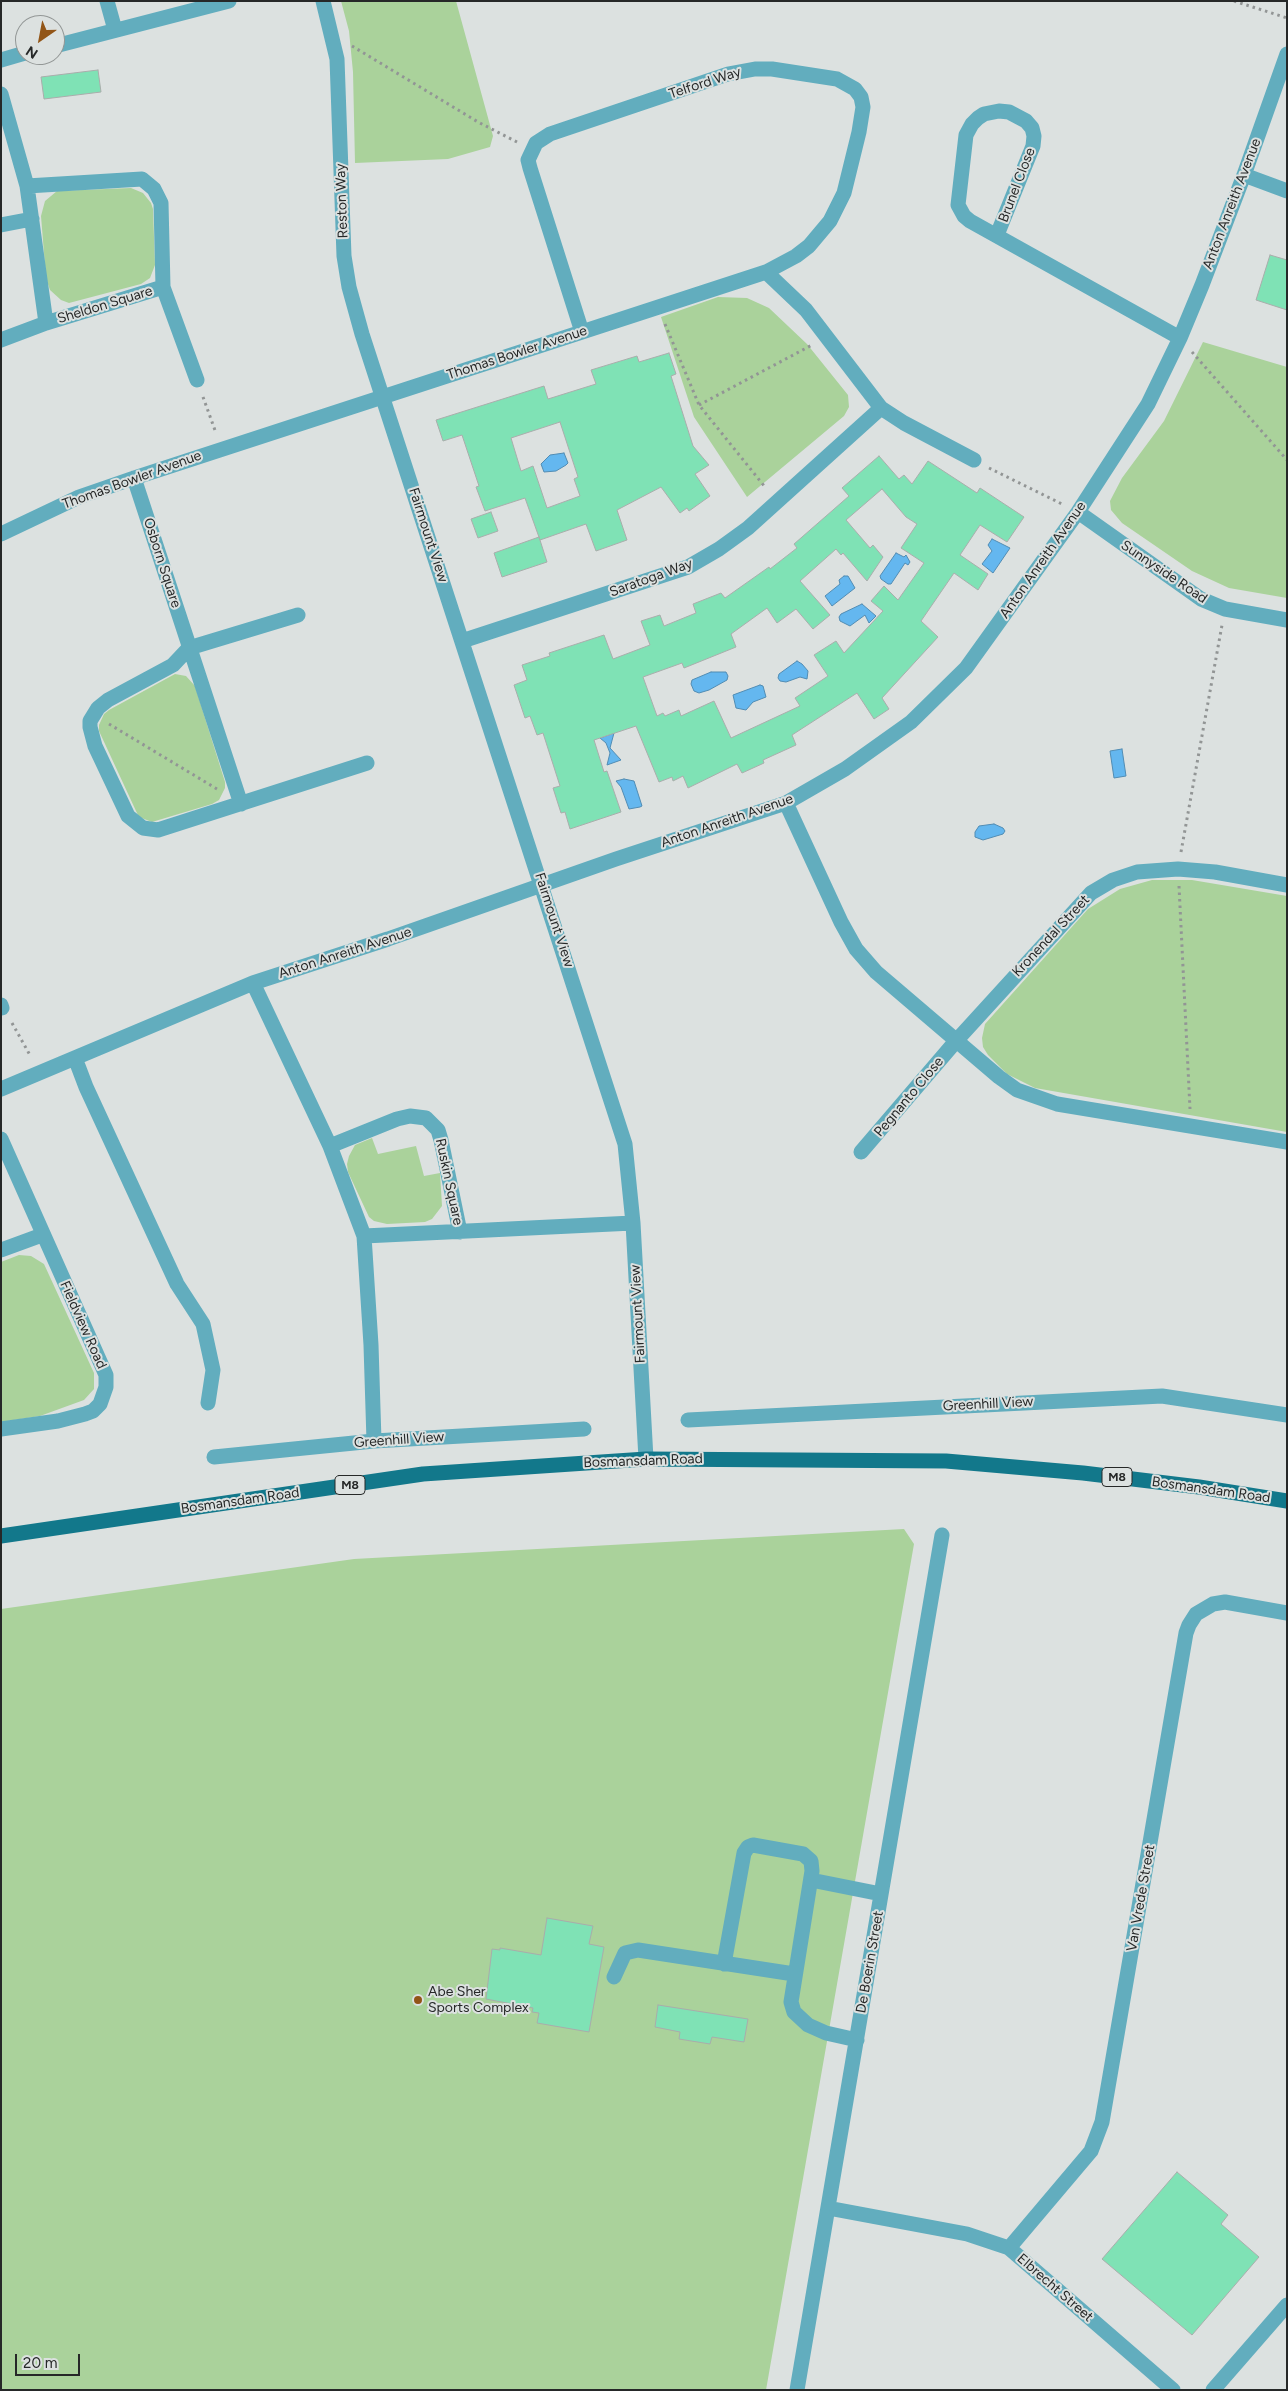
<!DOCTYPE html>
<html>
<head>
<meta charset="utf-8">
<style>
	body { margin:0 }
	#map { position:relative; width:1288px; height:2391px; overflow:hidden; background:#dce1e0; font-family:Figtree,sans-serif }
	canvas { display:block }
	.frame { position:absolute; inset:0; border:2px solid #262828; pointer-events:none }
	.north { position:absolute; left:15px; top:15px; width:50px; height:50px; box-sizing:border-box; background:#dce1e0; border:1px solid #939796; border-radius:50%; rotate:213deg; font-size:14px; font-weight:700; line-height:20px; text-align:center; color:#262828 }
	.north::after { content:''; display:block; margin:auto; width:18px; height:22px; background:#925517; clip-path:polygon(50% 0,100% 100%,50% 72%,0 100%) }
	.scale { position:absolute; left:15px; top:2354px; width:65px; height:22px; box-sizing:border-box; border:2px solid #262828; border-top:0; padding-left:6px; font-size:15px; line-height:18px; white-space:nowrap; color:#262828; -webkit-text-stroke:4px #dce1e0; paint-order:stroke }
</style>
</head>
<body>
<div id="map">
<canvas width="1288" height="2391"></canvas>
<div class="frame"></div>
<div class="north">N</div>
<div class="scale">20 m</div>
</div>
<script>
const c = document.querySelector('canvas').getContext('2d');
c.lineJoin = 'round';
function paint(path, color) { c.fillStyle = color; c.fill(path, 'evenodd'); }
const shape = rows => new Path2D(rows.map(r => 'M' + r).join(''));
function trace(path, color, width, dash) { c.strokeStyle = color; c.lineWidth = width; c.lineCap = dash ? 'butt' : 'round'; c.setLineDash(dash || []); c.stroke(path); }
function drawText(font, color, halo, rows, align = 'center') {
  c.font = font + ' Figtree,sans-serif'; c.lineWidth = 4; c.setLineDash([]); c.textBaseline = 'middle'; c.strokeStyle = halo; c.fillStyle = color; for (const [text, x, y, turn = 0] of rows) {
    c.save(); c.translate(x, y); c.rotate((+turn || 0) * Math.PI / 180); c.textAlign = isNaN(turn) ? turn : align; if (halo) c.strokeText(text, 0, 0); c.fillText(text, 0, 0); c.restore();
  }
}
const green = shape([
	[341,1,456,1,493,136,490,147,448,159,355,163,353,72,349,31],
	[131,188,143,193,151,203,153,209,155,265,150,278,141,284,69,303,61,300,50,290,46,278,41,216,45,201,57,191],
	[718,297,747,298,769,308,807,344,848,395,849,407,844,416,747,497,694,417,661,317],
	[1203,342,1287,367,1287,598,1229,588,1192,571,1122,523,1111,510,1110,501,1122,478,1164,421],
	[175,674,186,676,195,686,225,782,225,788,219,800,212,804,152,822,139,817,136,811,99,731,99,725,104,714,109,710],
	[1152,880,1192,880,1287,896,1287,1132,1035,1088,1007,1074,988,1055,983,1047,982,1038,985,1024,1088,909,1120,889],
	[372,1138,378,1154,416,1146,424,1176,440,1173,442,1206,432,1219,425,1222,387,1224,374,1221,369,1217,348,1172,347,1164,349,1156,355,1145],
	[19,1255,31,1256,44,1264,94,1373,94,1389,84,1400,40,1416,1,1422,1,1262],
	[904,1529,914,1544,766,2390,1,2390,1,1609,354,1559]
]);
const water = shape([
	[564,453,568,463,566,465,556,471,544,472,541,464,550,455,564,453],
	[992,539,1010,548,993,573,982,564,992,551,988,545,992,539],
	[896,553,904,557,906,555,910,562,908,565,905,563,891,584,888,584,881,579,880,576,896,553],
	[844,576,848,576,855,588,832,606,825,596,840,584,839,580,844,576],
	[862,604,876,616,869,623,865,615,850,626,840,621,839,617,841,614,862,604],
	[797,661,802,664,808,671,807,679,800,677,786,682,780,681,778,678,779,674,797,661],
	[711,672,726,672,728,676,727,680,709,690,699,693,694,691,691,684,692,680,711,672],
	[760,685,763,686,766,697,753,702,746,710,736,708,733,695,760,685],
	[614,733,610,748,621,760,607,765,610,753,606,743,600,738,614,733],
	[1122,749,1126,776,1114,778,1110,751,1122,749],
	[624,779,634,781,642,806,640,807,629,809,621,787,616,781,624,779],
	[994,824,1003,828,1005,831,1003,834,983,840,975,837,975,832,979,826,994,824]
]);
const building = shape([
	[98,70,101,92,44,99,41,77,98,70],
	[1270,255,1287,260,1287,310,1256,300,1270,255],
	[669,353,676,374,671,376,693,446,709,465,695,474,710,496,689,511,687,508,680,513,661,487,617,510,627,540,596,551,586,524,540,540,525,498,485,511,476,487,479,486,462,435,443,441,436,420,544,386,548,399,596,384,591,370,637,356,639,362,669,353],
	[560,422,578,477,574,479,580,496,547,508,533,466,521,471,511,438,560,422],
	[879,456,899,479,904,475,912,484,928,461,977,493,980,488,1024,517,1007,542,980,525,960,555,988,574,978,590,954,573,921,621,938,637,882,698,889,709,874,719,857,693,792,735,796,745,763,760,764,763,742,773,737,764,688,788,683,776,673,781,672,777,659,782,636,726,594,740,604,772,607,771,621,812,570,829,565,812,561,813,553,788,560,786,543,733,537,735,530,716,525,718,514,685,527,680,522,665,550,656,549,653,604,635,613,659,650,645,641,621,660,615,664,626,696,613,693,604,721,593,725,598,769,567,770,569,797,548,794,544,849,496,842,488,879,456],
	[882,489,906,517,917,524,901,548,924,563,898,600,884,586,871,601,883,611,844,653,836,641,814,655,828,676,795,698,800,706,731,738,714,701,681,716,679,710,665,716,663,713,657,716,643,677,682,663,684,668,736,647,731,634,767,608,777,623,796,609,813,629,830,615,800,581,836,549,841,555,843,553,867,581,883,557,873,545,870,548,846,520,882,489],
	[491,512,498,531,478,538,471,519,491,512],
	[539,537,547,562,502,577,494,553,539,537],
	[547,1918,593,1926,589,1944,604,1947,589,2032,537,2023,539,2013,532,2012,533,2008,486,1999,492,1949,500,1950,500,1948,541,1955,547,1918],
	[658,2005,748,2019,744,2042,712,2037,710,2044,679,2039,680,2032,655,2027,658,2005],
	[1177,2172,1228,2215,1221,2224,1259,2257,1192,2335,1102,2259,1177,2172]
]);
const path = shape([
	[1234,1,1287,18],
	[352,46,478,122,517,142],
	[665,324,699,405,765,487],
	[1192,352,1287,460],
	[203,397,216,433],
	[699,405,812,345],
	[989,468,1062,504],
	[109,724,217,789],
	[1181,852,1222,625],
	[1179,886,1190,1109],
	[12,1023,31,1057]
]);
const minor = shape([
	[107,1,115,30],
	[323,1,337,59,344,256,349,287,362,334,625,1144,633,1223,646,1459],
	[55,46,229,1],
	[1,60,25,53],
	[1,94,27,186,46,323],
	[1244,175,1287,191],
	[27,186,142,179,154,189,161,203,163,287,197,380],
	[1,225,32,219],
	[997,235,1033,146,1034,136,1032,128,1026,121,1009,112,999,111,984,114,978,118,972,124,966,135,958,205,964,216,970,221,1180,338],
	[582,332,530,168,528,160,536,143,550,134,728,74,755,69,772,69,837,79,855,89,861,97,863,107,859,132,844,193,830,221,809,246,796,256,766,272],
	[1,340,46,323,163,287],
	[134,478,241,804],
	[1078,512,1201,599,1225,609,1287,620],
	[1,534,79,497,134,478,766,272,806,310,881,408,904,423,974,460],
	[298,615,189,648,173,665,108,700,98,708,90,721,90,727,95,746,128,816,143,828,158,830,367,763],
	[462,641,688,567,719,549,748,528,881,408],
	[786,803,841,922,856,949,876,972,999,1077,1017,1090,1057,1104,1287,1142],
	[253,983,330,1146,364,1236,371,1345,374,1441],
	[1,1005,2,1008],
	[75,1058,86,1087,177,1284,203,1324,213,1370,208,1403],
	[1,1089,253,983,388,939,616,859,786,803,845,769,911,722,966,668,1078,512,1148,404,1180,338,1202,285,1244,175,1287,54],
	[1,1139,106,1375,106,1387,100,1404,93,1411,85,1414,58,1421,1,1429],
	[330,1146,397,1119,410,1116,426,1118,438,1130,441,1140,460,1232],
	[861,1152,956,1041,1091,893,1113,880,1137,872,1178,869,1215,872,1287,885],
	[364,1236,633,1223],
	[1,1250,42,1235],
	[688,1420,1162,1396,1287,1415],
	[214,1457,374,1441,584,1429],
	[811,1880,881,1894],
	[724,1964,744,1853,748,1847,753,1845,803,1854,811,1861,812,1871,791,2002,794,2012,808,2025,826,2033,857,2040],
	[614,1977,625,1953,638,1950,794,1974],
	[828,2208,967,2234,1009,2248,1173,2390],
	[1009,2248,1091,2151,1102,2122,1186,1633,1189,1625,1196,1614,1213,1604,1225,1602,1287,1613],
	[797,2390,942,1535],
	[1213,2390,1287,2305]
]);
const major = shape([
	[1,1536,423,1474,646,1459,946,1461,1083,1473,1199,1487,1287,1501]
]);
const markers = [
	[418,2000,5,"#925517"]
];
const shields = [
	[1117,1477,30],
	[350,1485,30]
];
const shieldNames = [
	["M8",1117,1477],
	["M8",350,1485]
];
const streetNames = [
	["Telford Way",705,83,-18],
	["Brunel Close",1017,185,-69],
	["Reston Way",342,201,-92],
	["Anton Anreith Avenue",1232,204,-69],
	["Sheldon Square",105,305,-17],
	["Thomas Bowler Avenue",517,353,-18],
	["Thomas Bowler Avenue",132,480,-20],
	["Fairmount View",428,535,72],
	["Anton Anreith Avenue",1043,560,-55],
	["Osborn Square",162,563,72],
	["Sunnyside Road",1164,572,34],
	["Saratoga Way",651,578,-20],
	["Anton Anreith Avenue",727,821,-19],
	["Fairmount View",554,920,72],
	["Kronendal Street",1051,936,-47],
	["Anton Anreith Avenue",345,953,-18],
	["Pegnanto Close",909,1097,-50],
	["Ruskin Square",449,1182,78],
	["Fairmount View",638,1314,-93],
	["Fieldview Road",83,1325,66],
	["Greenhill View",988,1404,-3],
	["Greenhill View",399,1440,-4],
	["Bosmansdam Road",643,1461,-2],
	["Bosmansdam Road",1211,1490,8],
	["Bosmansdam Road",240,1501,-8],
	["Van Vrede Street",1141,1898,-80],
	["De Boerin Street",870,1962,-80],
	["Elbrecht Street",1055,2288,41]
];
const poiNames = [
	["Abe Sher",428,1992],
	["Sports Complex",428,2008]
];
paint(green, '#aad29b');
paint(water, '#64b7ef');
trace(water, '#518cb3', 1);
paint(building, '#7fe2b5');
trace(building, '#a9adab', 1);
trace(path, '#929595', 3, [2.5, 4]);
trace(minor, '#62adbe', 15);
trace(major, '#12788b', 15);
for (const [x, y, r, color] of markers) { const dot = new Path2D(); dot.arc(x, y, r, 0, 2 * Math.PI); c.fillStyle = color; c.fill(dot); trace(dot, '#dce1e0', 2); }
for (const [x, y, w] of shields) { const box = new Path2D(); box.roundRect(x - w / 2, y - 9.5, w, 19, 4); c.fillStyle = '#dce1e0'; c.fill(box); trace(box, '#262828', 1); }
drawText('bold 12px', '#262828', null, shieldNames);
drawText('14px', '#262828', '#dce1e0', streetNames);
drawText('14px', '#262828', '#dce1e0', poiNames, 'left');
</script>
</body>
</html>
